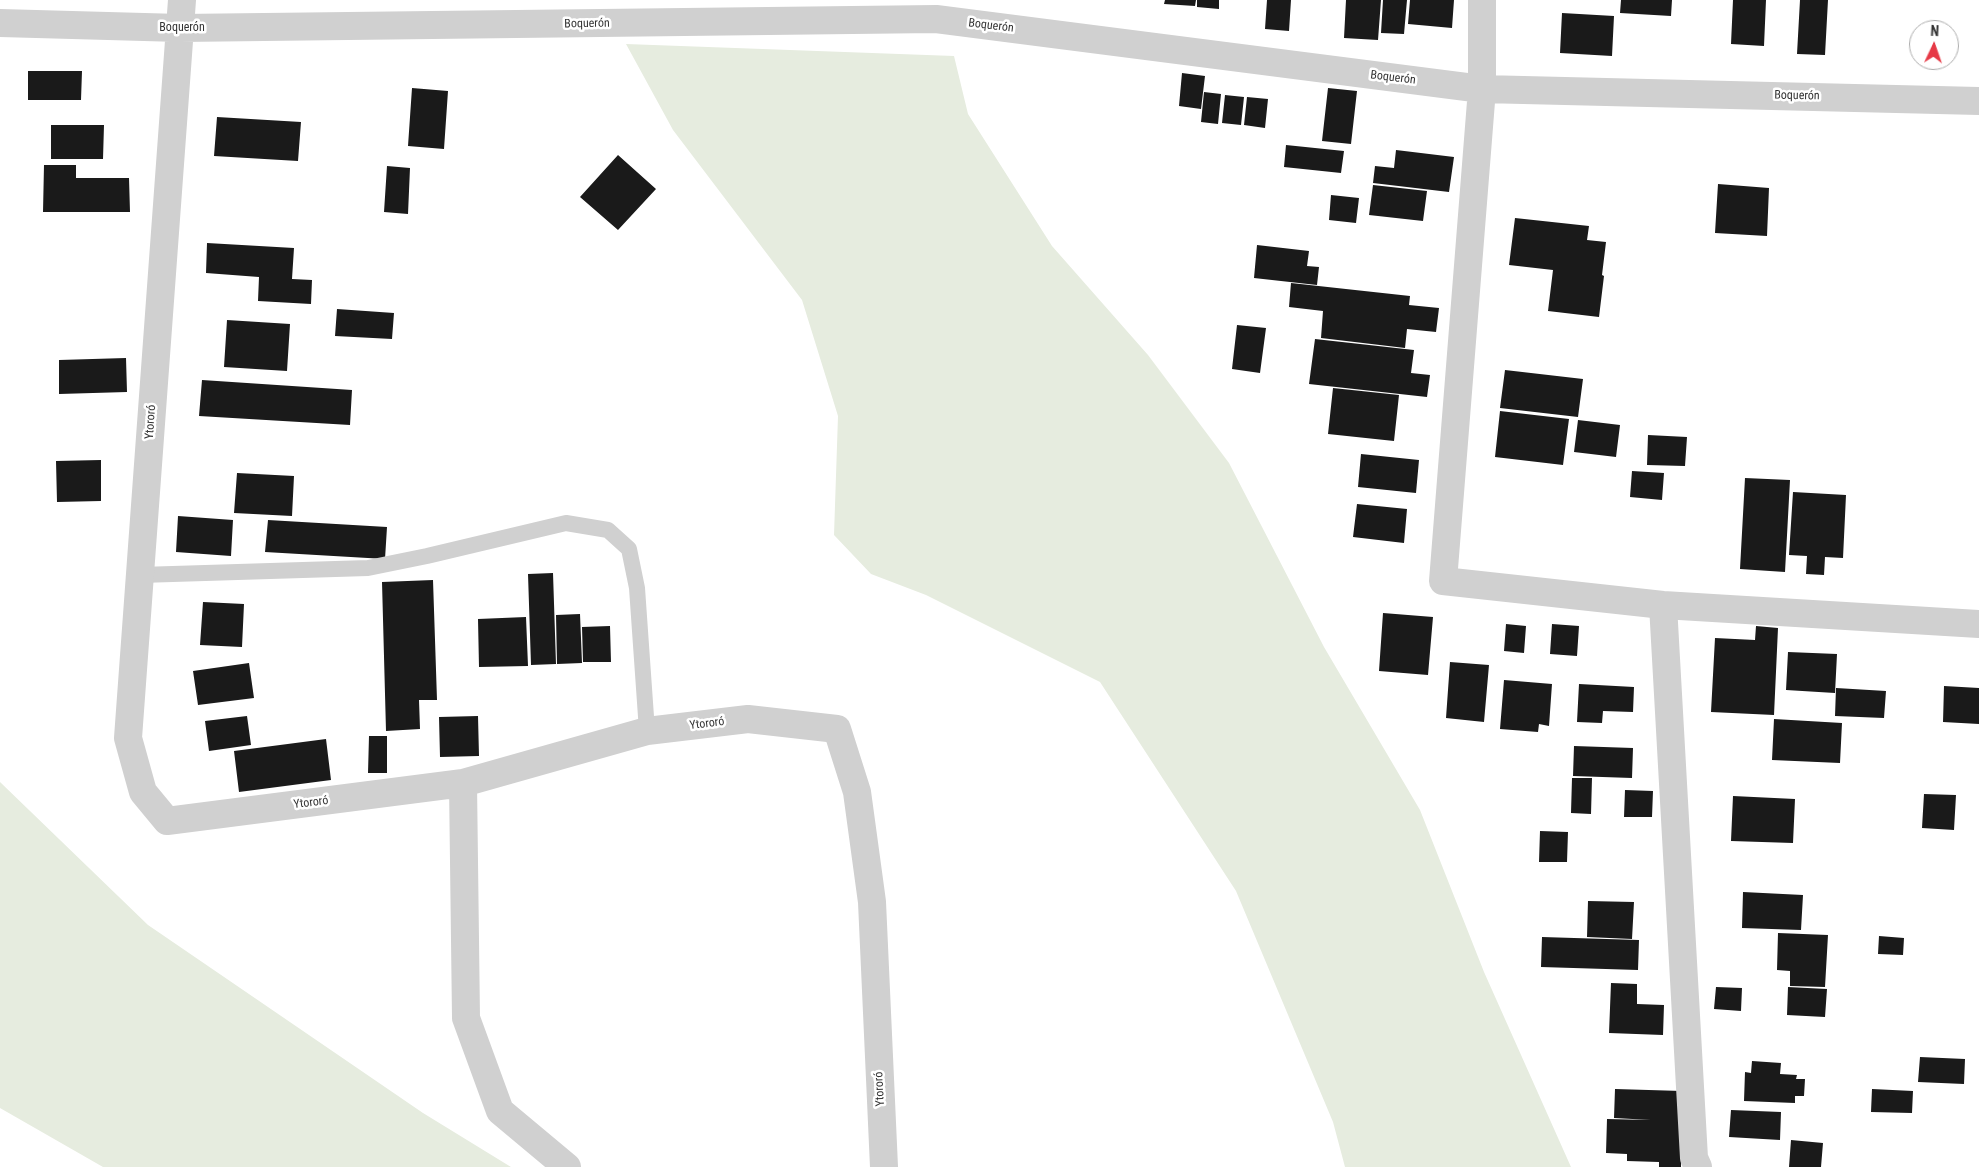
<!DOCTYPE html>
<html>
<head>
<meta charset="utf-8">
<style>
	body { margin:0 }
	#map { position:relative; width:1979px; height:1167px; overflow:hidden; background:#fff; font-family:"Roboto Condensed",sans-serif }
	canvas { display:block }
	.north { position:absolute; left:1909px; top:20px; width:50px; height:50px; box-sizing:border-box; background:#fff; border:1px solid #adadad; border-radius:50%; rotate:3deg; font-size:14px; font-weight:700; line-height:20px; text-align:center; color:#333 }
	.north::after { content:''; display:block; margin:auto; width:18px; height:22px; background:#e63946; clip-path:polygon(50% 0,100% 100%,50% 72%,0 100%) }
</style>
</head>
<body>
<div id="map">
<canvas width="1979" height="1167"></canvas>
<div class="north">N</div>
</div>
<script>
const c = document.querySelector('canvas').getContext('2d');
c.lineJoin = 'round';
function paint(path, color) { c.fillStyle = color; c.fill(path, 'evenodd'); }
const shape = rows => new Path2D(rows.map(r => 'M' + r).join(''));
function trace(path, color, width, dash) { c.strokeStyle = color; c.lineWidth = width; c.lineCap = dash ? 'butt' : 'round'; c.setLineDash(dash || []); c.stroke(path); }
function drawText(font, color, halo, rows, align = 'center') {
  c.font = font + ' "Roboto Condensed",sans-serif'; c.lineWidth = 5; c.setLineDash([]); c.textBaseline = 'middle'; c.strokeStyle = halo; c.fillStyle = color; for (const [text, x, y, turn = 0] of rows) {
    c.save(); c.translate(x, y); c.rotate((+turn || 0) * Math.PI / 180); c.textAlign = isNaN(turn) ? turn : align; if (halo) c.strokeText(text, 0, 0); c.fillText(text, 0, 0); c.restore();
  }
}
const green = shape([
	[626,44,954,56,968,114,1052,246,1148,355,1229,463,1324,647,1420,810,1484,972,1571,1167,1345,1167,1333,1122,1236,891,1100,682,926,595,871,574,834,535,838,416,802,300,673,130],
	[0,782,148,925,423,1113,511,1167,103,1167,0,1108]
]);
const building = shape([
	[1165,0,1196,0,1195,6,1164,4],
	[1197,0,1219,0,1219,9,1197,7],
	[1267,0,1291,0,1289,31,1265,29],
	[1346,0,1381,0,1378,40,1344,38],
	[1383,0,1407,0,1404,34,1381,33],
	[1410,0,1454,0,1452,28,1408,24],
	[1621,0,1672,0,1671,16,1620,13],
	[1733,0,1766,0,1764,46,1731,44],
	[1800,0,1828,0,1825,55,1797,54],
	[1562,13,1614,16,1612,56,1560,53],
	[28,71,82,71,81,100,28,100],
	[1182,73,1205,76,1201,109,1179,106],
	[412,88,448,91,444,149,408,146],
	[1328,88,1357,91,1351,144,1322,141],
	[1204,92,1221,94,1218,124,1201,122],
	[1225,95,1244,97,1241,125,1222,123],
	[1247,97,1268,99,1265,128,1244,125],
	[217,117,301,122,298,161,214,156],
	[51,125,104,125,103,159,51,159],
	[1286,145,1344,151,1341,173,1284,167],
	[1396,150,1454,157,1449,192,1373,183,1375,166,1394,168],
	[618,155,656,189,618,230,580,197],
	[44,165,76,165,76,178,129,178,130,212,43,212],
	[387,166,410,168,408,214,384,212],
	[1718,184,1769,188,1767,236,1715,233],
	[1373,185,1427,191,1423,221,1369,215],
	[1331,195,1359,198,1356,223,1329,220],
	[1515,218,1589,226,1587,240,1606,242,1602,275,1604,276,1599,317,1548,311,1553,270,1509,265],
	[207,243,294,248,292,279,312,280,311,304,258,301,259,277,206,273],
	[1257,245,1309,251,1307,266,1319,267,1317,285,1254,278],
	[1291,283,1410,296,1409,305,1439,308,1436,332,1407,329,1405,348,1321,338,1323,311,1289,307],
	[337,309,394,313,392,339,335,336],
	[227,320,290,324,287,371,224,367],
	[1237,325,1266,328,1260,373,1232,369],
	[1315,339,1414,350,1411,373,1430,375,1427,397,1309,384],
	[126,358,127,392,59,394,59,360],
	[1505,370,1583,379,1578,417,1500,408],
	[202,380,352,390,350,425,199,416],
	[1333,388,1399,395,1394,441,1328,434],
	[1500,411,1569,419,1563,465,1495,457],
	[1578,420,1620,425,1616,457,1574,452],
	[1648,435,1687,437,1685,466,1647,465],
	[1361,454,1419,460,1416,493,1358,487],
	[101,460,101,501,57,502,56,461],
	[1632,471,1664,473,1662,500,1630,497],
	[237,473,294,476,292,516,234,513],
	[1745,478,1790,480,1785,572,1740,569],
	[1793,492,1846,495,1843,558,1825,557,1824,575,1806,574,1807,556,1789,555],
	[1357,504,1407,509,1404,543,1353,537],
	[178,516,233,520,231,556,176,552],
	[268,520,387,527,385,559,265,552],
	[553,573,556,664,531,665,528,574],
	[433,580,437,700,419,700,420,729,386,731,382,582],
	[203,602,244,604,242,647,200,645],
	[1383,613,1433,617,1428,675,1379,671],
	[580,614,582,663,557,664,556,615],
	[526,617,528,666,479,667,478,619],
	[1506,624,1526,626,1524,653,1504,651],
	[1552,624,1579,626,1577,656,1550,654],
	[610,626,611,662,583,662,582,627],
	[1756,626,1778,628,1774,715,1711,712,1715,638,1755,640],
	[1788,652,1837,654,1835,693,1786,690],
	[1450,662,1489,665,1484,722,1446,718],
	[249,663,254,698,198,705,193,671],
	[1504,680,1552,684,1549,726,1539,724,1538,732,1500,729],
	[1579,684,1634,687,1633,712,1603,711,1602,723,1577,722],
	[1944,686,1979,688,1979,724,1943,722],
	[1836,688,1886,691,1884,718,1835,716],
	[247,716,251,745,209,751,205,721],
	[478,716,479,756,440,757,439,717],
	[1774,719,1842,723,1840,763,1772,760],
	[369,736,387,736,387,773,368,773],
	[326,739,331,780,239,792,234,751],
	[1574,746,1633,748,1632,778,1573,776],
	[1572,778,1592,778,1591,814,1571,813],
	[1625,790,1653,791,1652,817,1624,817],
	[1924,794,1956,795,1954,830,1922,828],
	[1733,796,1795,799,1793,843,1731,841],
	[1540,831,1568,832,1567,862,1539,862],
	[1743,892,1803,895,1801,930,1742,928],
	[1588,901,1634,902,1632,939,1587,937],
	[1778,933,1828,935,1825,987,1790,986,1790,971,1777,970],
	[1879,936,1904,938,1903,955,1878,954],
	[1542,937,1639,940,1638,970,1541,967],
	[1611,983,1637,984,1637,1004,1664,1005,1663,1035,1609,1033],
	[1716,987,1742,988,1741,1011,1714,1009],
	[1788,987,1827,989,1825,1017,1787,1015],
	[1920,1057,1965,1059,1964,1084,1918,1082],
	[1752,1061,1781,1063,1780,1074,1797,1075,1796,1079,1805,1079,1804,1096,1795,1096,1795,1103,1744,1101,1745,1072,1751,1073],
	[1615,1089,1682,1091,1681,1167,1659,1167,1659,1162,1627,1161,1627,1154,1606,1153,1607,1119,1651,1120,1614,1118],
	[1872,1089,1913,1091,1912,1113,1871,1112],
	[1731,1110,1781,1112,1780,1140,1729,1137],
	[1791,1140,1823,1143,1821,1167,1789,1167]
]);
const service = shape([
	[140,575,368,568,427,556,566,523,608,530,629,549,637,588,647,731]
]);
const minor = shape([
	[182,0,128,738,143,792,167,821,463,783,647,731,748,719,837,729,857,792,872,902,884,1167],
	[1482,0,1482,89,1443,581,1663,605,1979,624],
	[0,23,180,28,936,19,1482,89,1979,101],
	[1663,605,1694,1158,1698,1167],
	[463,783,466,1018,500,1111,567,1167]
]);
const streetNames = [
	["Boquerón",587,24,-1],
	["Boquerón",991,26,7],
	["Boquerón",182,28],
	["Boquerón",1393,78,7],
	["Boquerón",1797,96,1],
	["Ytororó",151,422,-86],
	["Ytororó",707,724,-7],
	["Ytororó",311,803,-7],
	["Ytororó",880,1089,-93]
];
paint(green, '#e6ecdf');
paint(building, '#1a1a1a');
trace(service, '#d0d0d0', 16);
trace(minor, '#d0d0d0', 28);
drawText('12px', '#333', '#fff', streetNames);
</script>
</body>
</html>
